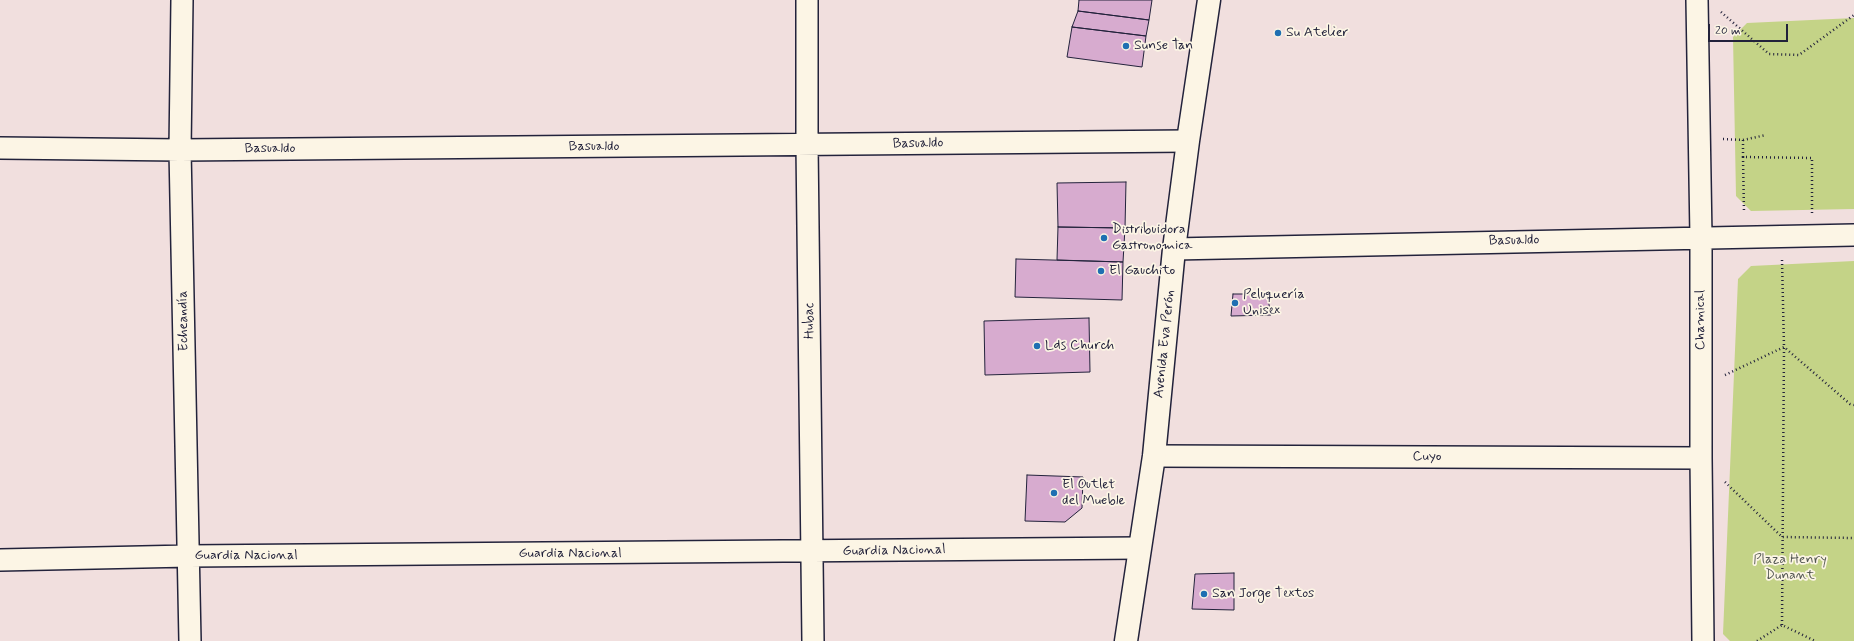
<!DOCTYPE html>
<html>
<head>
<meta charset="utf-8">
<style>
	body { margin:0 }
	#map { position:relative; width:1854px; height:641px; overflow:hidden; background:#f1dfde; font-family:Mynerve,sans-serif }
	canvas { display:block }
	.scale { position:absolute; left:1708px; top:24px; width:80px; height:18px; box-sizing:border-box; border:2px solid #22223b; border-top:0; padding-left:5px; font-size:12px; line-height:14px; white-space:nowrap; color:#22223b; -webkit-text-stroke:3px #fcf5e5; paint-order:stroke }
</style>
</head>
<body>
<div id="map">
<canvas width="1854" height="641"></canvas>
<div class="scale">20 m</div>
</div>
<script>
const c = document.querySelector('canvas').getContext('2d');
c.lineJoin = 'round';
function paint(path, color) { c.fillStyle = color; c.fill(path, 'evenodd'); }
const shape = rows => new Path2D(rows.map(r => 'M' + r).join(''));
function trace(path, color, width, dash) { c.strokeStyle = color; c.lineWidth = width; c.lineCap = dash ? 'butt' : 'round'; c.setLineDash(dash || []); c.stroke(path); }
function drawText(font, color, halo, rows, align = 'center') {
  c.font = font + ' Mynerve,sans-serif'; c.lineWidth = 3.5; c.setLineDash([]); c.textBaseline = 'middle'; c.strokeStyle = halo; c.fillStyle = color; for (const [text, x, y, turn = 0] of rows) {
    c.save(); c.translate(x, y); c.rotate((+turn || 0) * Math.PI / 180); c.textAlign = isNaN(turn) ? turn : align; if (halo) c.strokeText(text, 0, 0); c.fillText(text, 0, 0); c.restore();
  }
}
const green = shape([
	[1854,18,1854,209,1751,211,1736,196,1733,37,1747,23],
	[1854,261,1854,641,1730,641,1723,634,1738,279,1751,266]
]);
const building = shape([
	[1079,0,1152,0,1149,20,1078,11,1079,0],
	[1078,11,1149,20,1146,36,1072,27,1078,11],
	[1072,27,1146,36,1142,67,1067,57,1072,27],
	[1126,182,1125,228,1058,227,1057,183,1126,182],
	[1058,227,1125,228,1123,262,1057,260,1058,227],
	[1016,259,1123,262,1122,300,1015,297,1016,259],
	[1233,294,1267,294,1271,315,1231,316,1233,294],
	[1089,318,1090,372,985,375,984,321,1089,318],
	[1027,475,1083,477,1082,508,1065,522,1025,521,1027,475],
	[1234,573,1234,610,1192,609,1195,574,1234,573]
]);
const path = shape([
	[1721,12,1769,54,1799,55,1854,15],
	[1723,139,1743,140,1766,135],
	[1743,140,1743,157,1812,158,1812,213],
	[1743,157,1744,213],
	[1725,375,1784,347,1850,404,1854,405],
	[1725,482,1782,537,1854,538],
	[1782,625,1784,347,1782,260],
	[1757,641,1782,625,1815,641]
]);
const minor = shape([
	[182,0,180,150,190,641],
	[807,0,807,145,813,641],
	[1697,0,1701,237,1701,458,1703,641],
	[0,148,180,150,1188,141],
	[1174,249,1854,235],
	[1154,456,1701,458],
	[0,560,189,556,1139,548]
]);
const secondary = shape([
	[1126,641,1154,456,1174,249,1188,141,1209,0]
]);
const markers = [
	[1278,33,4,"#1f6fb2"],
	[1126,46,4,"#1f6fb2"],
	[1104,238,4,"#1f6fb2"],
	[1101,271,4,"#1f6fb2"],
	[1235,303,4,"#1f6fb2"],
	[1037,346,4,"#1f6fb2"],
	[1054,493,4,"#1f6fb2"],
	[1204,594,4,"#1f6fb2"]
];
const poiNames = [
	["Su Atelier",1286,33],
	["Sunse Tan",1134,46],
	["Distribuidora",1112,230],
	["Gastronomica",1112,246],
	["El Gauchito",1109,271],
	["Peluquería",1243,295],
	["Unisex",1243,311],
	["Lds Church",1045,346],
	["El Outlet",1062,485],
	["del Mueble",1062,501],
	["San Jorge Textos",1212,594]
];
const streetNames = [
	["Basualdo",918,144,-1],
	["Basualdo",594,147],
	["Basualdo",270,149],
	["Basualdo",1514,241,-1],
	["Chamical",1701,320,-90],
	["Echeandía",184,321,-91],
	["Hubac",810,321,-91],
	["Avenida Eva Perón",1165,344,-84],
	["Cuyo",1427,457],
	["Guardia Nacional",894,551,-1],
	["Guardia Nacional",570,554],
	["Guardia Nacional",246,556]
];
const parkNames = [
	["Plaza Henry",1790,560],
	["Dunant",1790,576]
];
paint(green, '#c4d387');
paint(building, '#d7abcf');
trace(building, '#22223b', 1);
trace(minor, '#22223b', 24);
trace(secondary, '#22223b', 25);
trace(path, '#22223b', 2.5, [1, 3]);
trace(minor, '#fcf5e5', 21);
trace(secondary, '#fcf5e5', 22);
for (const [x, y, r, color] of markers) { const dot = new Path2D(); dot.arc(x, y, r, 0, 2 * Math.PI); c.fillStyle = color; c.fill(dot); trace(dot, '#fcf5e5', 1.5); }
drawText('14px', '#22223b', '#fcf5e5', poiNames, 'left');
drawText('14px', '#22223b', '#fcf5e5', streetNames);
drawText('14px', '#535752', '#fcf5e5', parkNames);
</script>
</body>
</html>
